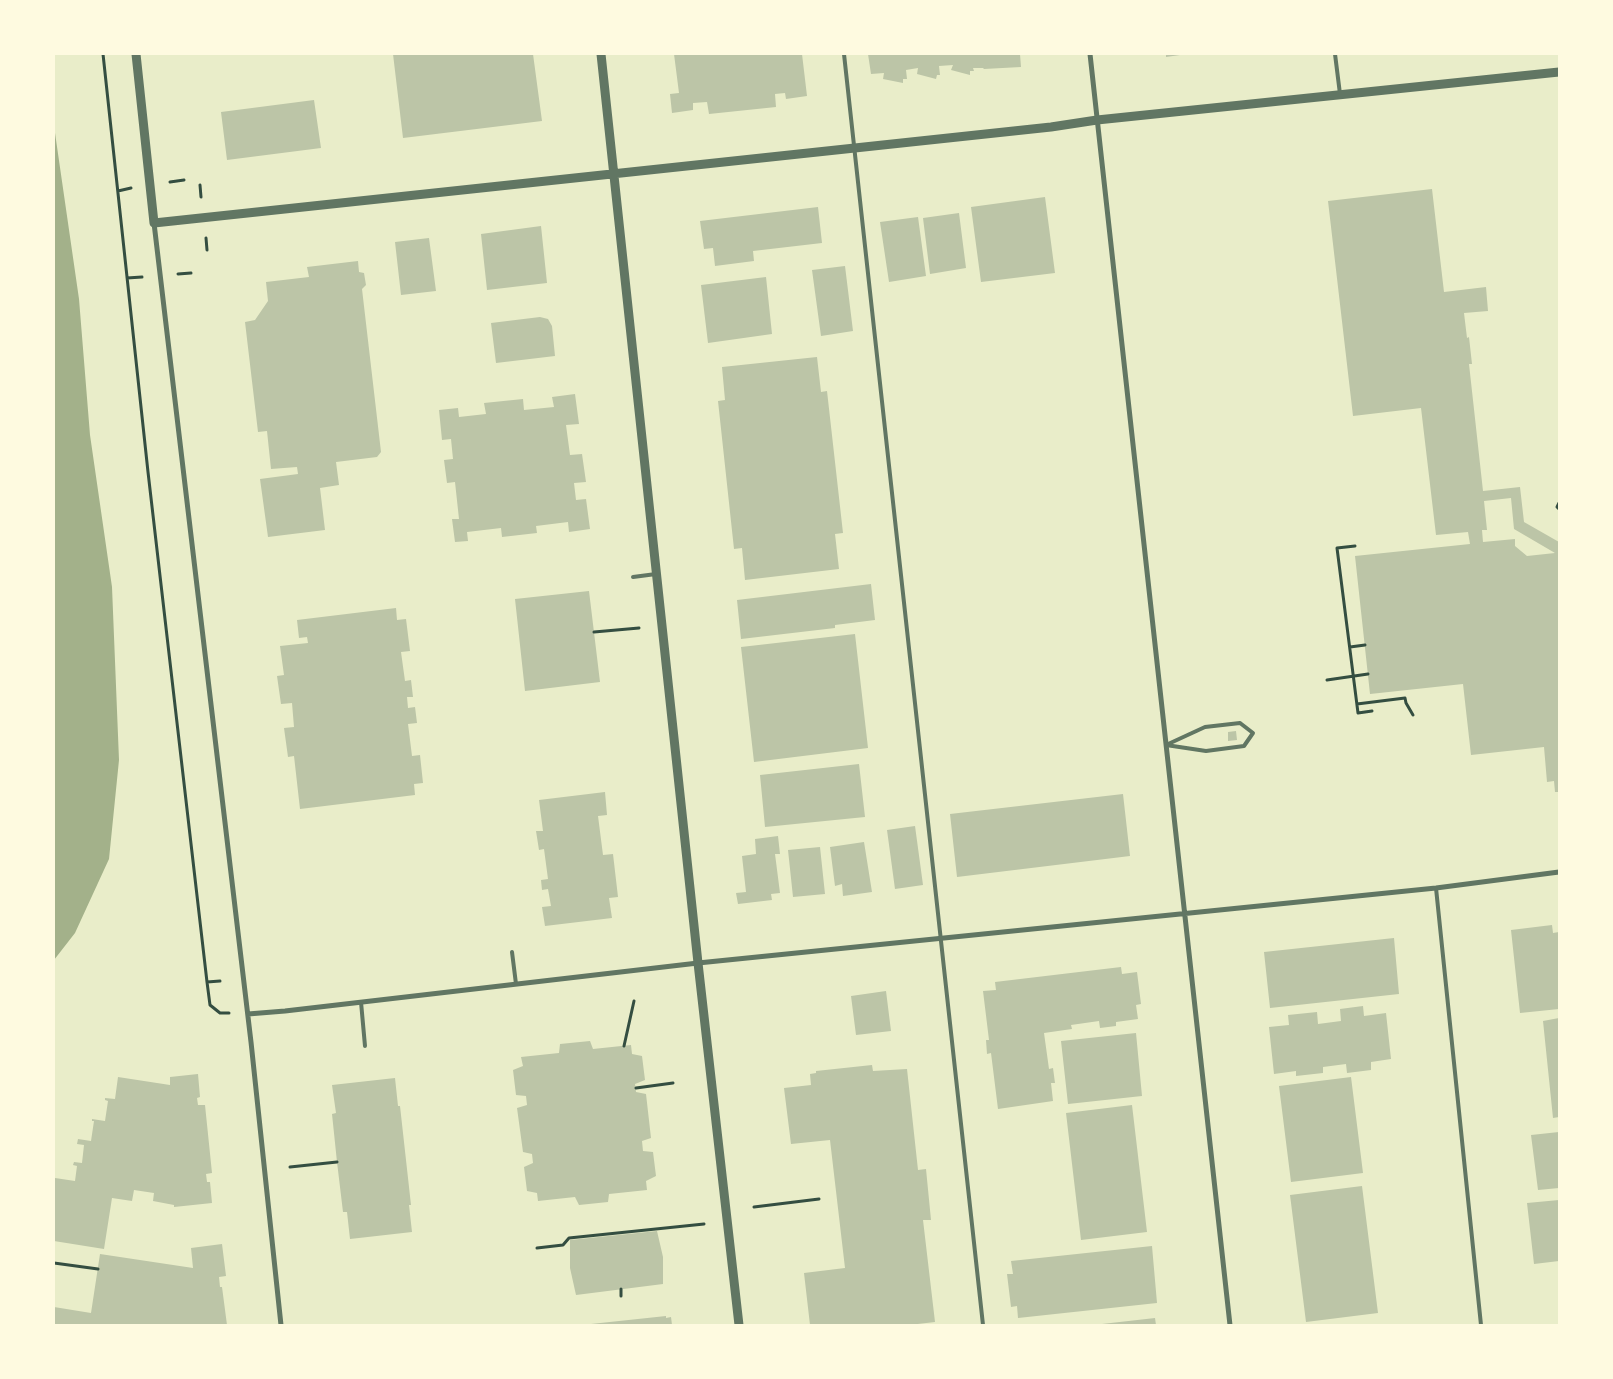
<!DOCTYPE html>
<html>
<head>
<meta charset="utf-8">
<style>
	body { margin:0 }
	#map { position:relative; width:1613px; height:1379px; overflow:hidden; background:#e9edc9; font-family:"Asap Condensed",sans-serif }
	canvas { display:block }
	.frame { position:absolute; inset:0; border:55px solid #fefae0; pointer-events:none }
</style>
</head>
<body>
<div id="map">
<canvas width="1613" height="1379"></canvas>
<div class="frame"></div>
</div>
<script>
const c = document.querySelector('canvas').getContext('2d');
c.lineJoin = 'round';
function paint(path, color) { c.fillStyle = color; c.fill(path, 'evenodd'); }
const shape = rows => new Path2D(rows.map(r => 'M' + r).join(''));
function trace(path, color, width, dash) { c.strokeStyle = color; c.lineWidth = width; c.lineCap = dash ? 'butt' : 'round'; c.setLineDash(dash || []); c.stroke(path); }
const water = shape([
	[54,126,79,299,90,435,112,587,119,760,109,859,75,933,54,960]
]);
const building = shape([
	[393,54,533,54,542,121,403,138],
	[674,54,802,54,807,96,786,99,785,93,775,94,776,107,709,114,707,102,693,103,693,110,672,113,670,94,679,93],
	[868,54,1020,54,1021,67,984,69,983,68,973,68,974,71,970,71,970,75,951,70,953,65,939,66,940,75,937,75,936,79,917,74,918,68,906,70,907,79,903,79,903,83,883,79,884,73,871,74],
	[1166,54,1180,54,1180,55,1166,57],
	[314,100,321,148,227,160,221,112],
	[1432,189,1444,292,1486,287,1488,311,1464,313,1467,338,1469,337,1472,364,1469,364,1483,491,1520,487,1524,522,1559,542,1559,792,1555,792,1554,781,1547,782,1544,747,1471,755,1463,684,1370,694,1355,556,1470,544,1468,532,1436,535,1421,408,1353,416,1328,201],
	[1511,498,1514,529,1555,553,1527,556,1515,546,1515,539,1483,542,1482,530,1487,530,1484,501],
	[1045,197,1055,273,981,282,971,207],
	[818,207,822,243,753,251,754,261,715,266,713,248,704,249,700,221],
	[959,213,966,268,930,274,923,218],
	[918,217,926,276,889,282,880,222],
	[541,226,547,283,487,290,481,234],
	[429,238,436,291,401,295,395,242],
	[358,261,359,272,364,273,366,285,362,289,381,452,377,457,336,462,339,485,320,488,325,530,268,537,260,479,298,474,297,467,271,469,267,431,258,432,245,322,255,320,268,301,266,282,309,277,307,267],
	[845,266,853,331,821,336,812,270],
	[766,277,772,334,708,343,701,285],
	[540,317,548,319,552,326,555,356,496,363,491,323],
	[817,357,821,392,827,391,843,533,835,534,839,569,745,580,742,548,734,549,718,401,725,400,722,367],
	[575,394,579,424,566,425,570,455,582,454,586,482,574,483,576,500,586,499,590,529,569,532,568,522,536,526,537,533,502,537,501,528,467,532,468,541,455,542,452,519,459,519,455,482,447,483,444,460,453,459,451,439,442,440,439,410,458,408,459,417,486,414,484,403,523,399,524,410,554,407,552,397],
	[871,584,875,620,835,625,835,628,741,639,737,600],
	[589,591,600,682,525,691,515,599],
	[396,608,397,620,406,619,410,651,401,652,405,681,411,680,413,697,407,697,408,708,415,707,417,723,408,724,412,756,420,755,423,783,414,784,415,795,300,809,294,756,288,757,284,728,294,727,292,703,281,704,277,676,284,675,280,646,308,643,307,637,299,638,297,620],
	[855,634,868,748,754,762,741,647],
	[1236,731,1237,740,1228,741,1228,732],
	[859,764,865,817,765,827,760,775],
	[605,792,607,815,598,816,603,855,613,854,618,897,609,898,612,918,545,926,542,907,551,906,548,889,542,890,541,880,548,879,544,849,539,850,536,831,543,831,539,800],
	[1123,794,1130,856,957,877,950,814],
	[915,826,923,885,895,889,887,830],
	[778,836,780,854,775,854,780,893,771,894,772,900,738,904,736,893,746,892,742,856,756,854,755,839],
	[864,842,872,892,843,896,842,884,835,886,830,847],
	[820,847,825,894,793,897,788,850],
	[1552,925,1553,933,1559,932,1559,1009,1520,1013,1511,930],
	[1394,938,1399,994,1270,1008,1264,952],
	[1121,967,1122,974,1137,972,1141,1004,1136,1005,1138,1019,1116,1022,1116,1026,1100,1028,1099,1021,1071,1025,1072,1029,1044,1033,1049,1069,1053,1068,1055,1083,1051,1083,1053,1101,998,1109,991,1053,987,1054,986,1040,989,1040,983,991,996,990,995,982],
	[886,991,891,1031,856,1035,851,996],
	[1363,1006,1364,1016,1386,1013,1391,1059,1371,1062,1371,1070,1347,1073,1346,1064,1323,1067,1323,1073,1296,1076,1296,1071,1274,1074,1269,1027,1289,1025,1288,1015,1317,1012,1318,1024,1341,1021,1340,1009],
	[1559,1018,1559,1117,1553,1118,1543,1021],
	[1136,1033,1142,1096,1068,1104,1061,1041],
	[590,1041,593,1049,631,1045,632,1054,642,1056,645,1080,635,1084,636,1092,646,1094,651,1138,642,1141,643,1151,653,1152,656,1176,646,1181,647,1190,609,1194,608,1202,579,1205,575,1197,538,1201,537,1193,527,1191,524,1167,533,1163,532,1154,523,1152,517,1108,527,1105,526,1096,516,1095,513,1070,523,1066,521,1057,559,1053,560,1044],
	[872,1065,873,1071,907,1069,918,1170,926,1169,931,1220,923,1220,935,1322,909,1325,810,1325,804,1273,845,1268,830,1140,791,1144,784,1088,811,1085,810,1074,816,1073,816,1071],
	[198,1074,200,1097,197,1098,198,1105,205,1105,212,1173,206,1174,207,1182,210,1182,212,1203,174,1207,174,1205,153,1201,154,1193,134,1190,132,1201,112,1198,104,1249,54,1241,55,1178,75,1181,77,1166,73,1165,74,1162,82,1163,84,1145,77,1144,78,1139,91,1141,94,1121,92,1121,92,1119,105,1121,108,1101,105,1100,105,1098,115,1099,118,1077,170,1085,170,1077],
	[1351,1077,1363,1173,1291,1182,1279,1086],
	[395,1078,398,1106,400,1106,411,1205,409,1205,412,1232,350,1239,347,1212,343,1212,337,1162,332,1114,336,1113,332,1085],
	[1132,1105,1147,1232,1081,1240,1066,1113],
	[1559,1132,1559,1188,1538,1190,1531,1135],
	[1362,1186,1378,1313,1306,1322,1290,1195],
	[1559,1200,1559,1261,1534,1264,1527,1203],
	[657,1231,663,1257,663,1284,576,1295,570,1268,570,1240],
	[222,1244,226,1276,219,1277,220,1287,222,1287,227,1325,54,1325,54,1307,91,1313,100,1254,193,1268,191,1248],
	[1152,1246,1157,1303,1018,1318,1017,1306,1011,1307,1007,1274,1013,1274,1011,1261],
	[666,1316,666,1318,671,1317,672,1325,591,1325,591,1324],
	[1155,1318,1156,1325,1102,1325,1102,1324]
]);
const path = shape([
	[103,54,148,472,207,982,210,1005,220,1013,229,1013],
	[170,182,184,180],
	[200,185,201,197],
	[118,191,131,188],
	[206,238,207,250],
	[178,274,191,273],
	[127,278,142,277],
	[1559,503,1557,507,1559,509],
	[1355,546,1337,548,1358,713,1372,711],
	[594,632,639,628],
	[1350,647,1365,645],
	[1327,680,1368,674],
	[1357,704,1405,698,1406,703,1413,715],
	[207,982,220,981],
	[624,1046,634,1001],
	[636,1088,673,1083],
	[290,1167,337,1162],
	[754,1207,819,1199],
	[537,1248,563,1245,569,1238,704,1224],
	[54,1263,98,1269],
	[621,1289,621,1296]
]);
const service = shape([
	[844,54,983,1325],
	[1335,54,1340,94],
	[633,577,656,574],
	[1240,723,1253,733,1244,746,1206,751,1166,745,1205,727,1240,723],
	[1436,888,1481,1325],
	[512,952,516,984],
	[361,1002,365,1046]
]);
const minor = shape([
	[1090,54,1230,1325],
	[154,223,251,1042,281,1325],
	[248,1014,285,1011,698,963,1436,888,1559,872]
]);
const tertiary = shape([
	[136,54,154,223,1051,127,1097,120,1559,72],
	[601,54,698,963,739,1325]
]);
paint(water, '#a3b18a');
paint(building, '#bcc5a7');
trace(path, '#344e41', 3);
trace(service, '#617663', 4);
trace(minor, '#617663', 5);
trace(tertiary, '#617663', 9);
</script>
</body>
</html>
